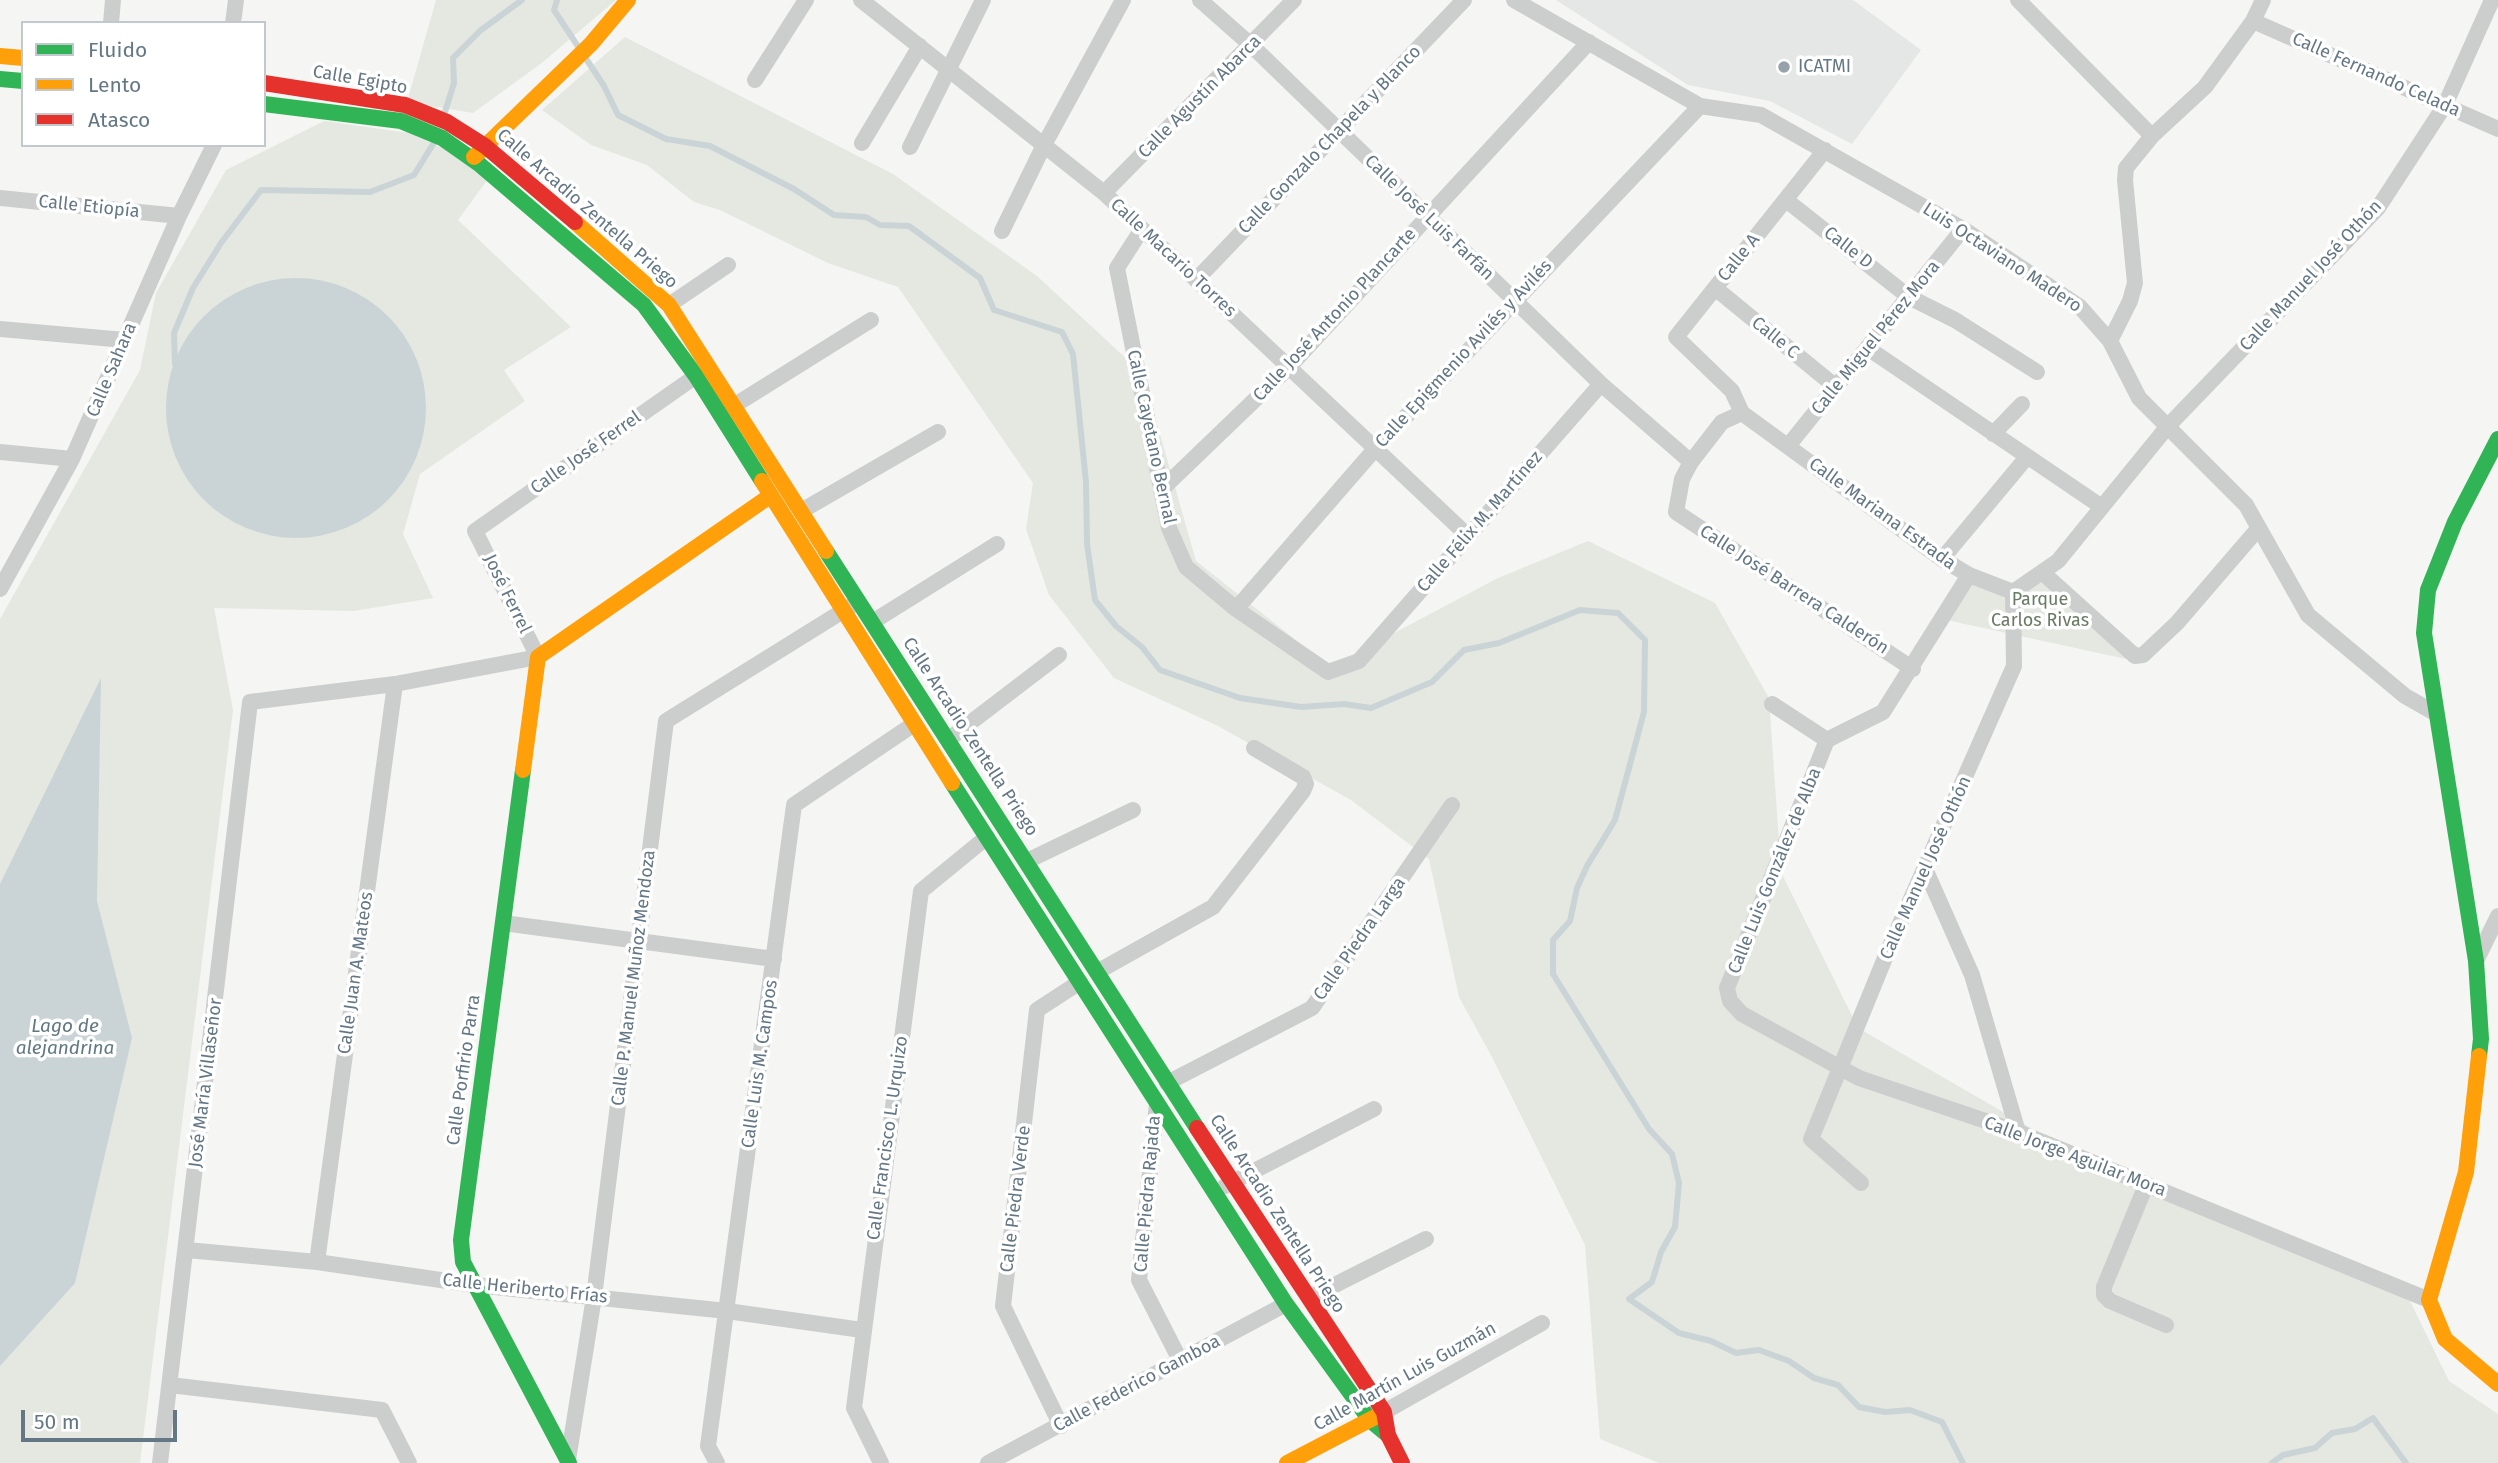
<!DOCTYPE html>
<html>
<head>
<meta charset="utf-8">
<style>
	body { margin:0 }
	#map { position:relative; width:2498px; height:1463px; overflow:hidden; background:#f5f5f3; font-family:"Fira Sans",sans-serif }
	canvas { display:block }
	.legend { position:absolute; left:21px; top:21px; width:245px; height:126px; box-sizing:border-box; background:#fff; border:2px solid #c1c9ce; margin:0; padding:9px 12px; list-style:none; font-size:21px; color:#647784 }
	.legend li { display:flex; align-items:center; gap:14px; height:35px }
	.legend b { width:35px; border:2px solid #c1c9ce }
	.scale { position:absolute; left:21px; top:1410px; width:156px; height:32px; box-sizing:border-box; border:4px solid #647784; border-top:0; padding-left:9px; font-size:21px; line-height:24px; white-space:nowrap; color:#647784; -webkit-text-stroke:5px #fff; paint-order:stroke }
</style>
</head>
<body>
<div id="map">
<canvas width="2498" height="1463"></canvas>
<ul class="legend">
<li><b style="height:9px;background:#30b455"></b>Fluido</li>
<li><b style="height:9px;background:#ff9f0a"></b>Lento</li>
<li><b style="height:9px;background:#e5322d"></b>Atasco</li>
</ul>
<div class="scale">50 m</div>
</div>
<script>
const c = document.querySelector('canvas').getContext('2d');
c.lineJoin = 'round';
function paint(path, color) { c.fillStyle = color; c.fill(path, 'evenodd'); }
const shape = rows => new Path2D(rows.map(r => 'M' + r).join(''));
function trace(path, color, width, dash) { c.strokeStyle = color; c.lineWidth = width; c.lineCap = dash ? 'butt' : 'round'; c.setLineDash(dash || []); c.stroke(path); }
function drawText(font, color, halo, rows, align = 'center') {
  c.font = font + ' "Fira Sans",sans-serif'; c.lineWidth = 7; c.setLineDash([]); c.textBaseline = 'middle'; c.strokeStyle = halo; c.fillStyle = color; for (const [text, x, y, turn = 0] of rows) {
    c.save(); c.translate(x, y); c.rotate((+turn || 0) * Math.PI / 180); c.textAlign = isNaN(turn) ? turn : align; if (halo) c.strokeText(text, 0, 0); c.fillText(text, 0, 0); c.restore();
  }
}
const built = shape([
	[1556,0,1853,0,1921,50,1852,144,1770,101,1688,85]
]);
const green = shape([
	[436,0,616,0,543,62,473,113,407,102],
	[625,37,893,174,1037,276,1143,374,1196,561,1330,667,1498,578,1588,541,1715,603,1769,698,1781,872,1858,1028,2100,1168,2409,1299,2449,1381,2498,1414,2498,1463,1659,1463,1600,1439,1585,1245,1493,1059,1459,997,1429,859,1351,800,1218,726,1114,678,1049,595,1026,529,1033,483,898,287,828,263,720,210,694,202,647,165,591,145,542,110],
	[324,121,409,133,460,156,488,179,458,220,571,327,504,370,525,401,420,474,403,534,433,598,354,611,214,608,233,710,140,1463,0,1463,0,619,140,370,156,293,226,170],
	[2044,575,2132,653,2126,659,1942,619,1969,578,2010,594]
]);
const water = shape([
	'166 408a130 130 0 1 1 260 0a130 130 0 1 1-260 0Z',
	[101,678,97,901,132,1038,75,1283,0,1366,0,884]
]);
const stream = shape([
	[557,0,554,10,604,86,618,115,666,139,710,146,794,189,834,215,866,217,880,225,909,226,980,278,994,310,1062,332,1073,354,1086,482,1087,544,1095,600,1116,626,1142,647,1160,670,1240,698,1301,707,1344,704,1371,708,1432,682,1464,650,1499,643,1580,610,1618,613,1645,640,1644,712,1615,820,1587,866,1577,888,1570,921,1553,940,1553,974,1649,1129,1672,1154,1679,1183,1675,1227,1661,1252,1652,1282,1629,1299,1679,1333,1711,1341,1736,1353,1759,1350,1789,1361,1814,1378,1838,1385,1859,1407,1885,1412,1910,1410,1942,1422,1963,1463],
	[444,115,454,83,453,58,481,30,522,0],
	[175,364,174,333,193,288,221,243,261,190,370,192,414,175,435,141],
	[2272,1463,2283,1455,2315,1448,2332,1433,2355,1429,2373,1418,2406,1463]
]);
const street = shape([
	[861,0,1104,193,1467,535],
	[1200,0,1252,46,1601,384,1691,462],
	[1514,0,1700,106,1761,115,1963,229,2080,307,2110,341,2139,398,2246,505,2308,615,2405,696,2435,713],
	[2018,0,2152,136],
	[2253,21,2498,129],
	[111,23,113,0],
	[233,23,236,0],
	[755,80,806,0],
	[862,143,920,46],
	[910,147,983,0],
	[1104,193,1294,0],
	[0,198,179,216],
	[1786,200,1909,297,1955,320,2037,372],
	[1142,229,1117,268,1169,528,1186,567,1236,609,1328,672,1359,661,1601,384],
	[1002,231,1044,145,1123,0],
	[1196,280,1464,0],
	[1715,288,1836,387],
	[669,305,728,265],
	[0,329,125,340],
	[2110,341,2130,301,2135,283,2125,180,2126,168,2152,136,2205,87,2253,21,2263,0],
	[1869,349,2102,507],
	[735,405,871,320],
	[1742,413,1942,559,1969,575,2013,592,2058,561,2168,426,2378,208,2445,105,2492,0],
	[1742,413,1722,422,1691,462,1682,479,1676,512,1913,669],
	[1742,413,1732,391,1676,337,1825,150],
	[1993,434,2022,404],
	[1788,446,1963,229],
	[0,452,72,459],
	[1161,490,1289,367,1589,42],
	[803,510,938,432],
	[1942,559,2027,457],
	[2043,573,2135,656,2143,655,2177,623,2257,530],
	[0,589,72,459,179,216,214,145],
	[1236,609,1375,449,1700,106],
	[874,621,997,544],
	[1772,704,1827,740,1883,712,1969,575],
	[949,739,1059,655],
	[1827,740,1727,988,1730,1001,1742,1014,1859,1078,2018,1132,2429,1300],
	[1027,861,1133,810],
	[1926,871,1972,975,2018,1132],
	[503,923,774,959],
	[2476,961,2498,916],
	[1097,972,1213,907,1303,791,1306,784,1303,777,1254,748],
	[1167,1083,1312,1008,1452,805],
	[1157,1103,1139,1280,1180,1360],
	[1861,1183,1811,1139,1887,953,2014,666,2013,592],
	[2146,1185,2104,1287,2104,1295,2110,1301,2166,1325],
	[1225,1186,1374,1109],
	[187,1250,317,1262,475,1285,727,1311,862,1330],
	[317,1262,395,684],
	[1309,1298,1426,1239],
	[170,1385,382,1410,409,1463],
	[1384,1412,1542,1323],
	[1061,1426,1003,1306,1037,1010,1080,982],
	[568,1460,594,1297,666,721,851,606],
	[160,1463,250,702,395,684,538,657,475,531,696,376],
	[717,1463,708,1446,794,805,914,724],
	[881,1463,854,1408,921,891,987,837],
	[988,1463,1286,1304]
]);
const fast = shape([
	[0,79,23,81],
	[264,104,401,121,442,138,479,164,644,305,696,376,762,481],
	[826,551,1197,1128],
	[523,770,461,1240,463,1262,569,1463],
	[952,783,1286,1304,1370,1420,1388,1435],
	[2479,1056,2481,1039,2476,961,2424,633,2428,590,2455,522,2498,439]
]);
const slow = shape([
	[0,56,23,58],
	[474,157,591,44,628,0],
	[575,222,669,305,826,551],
	[762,481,952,783],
	[523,770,538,657,770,496],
	[2479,1056,2466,1172,2429,1300,2445,1339,2498,1384],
	[1287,1463,1381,1414]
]);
const jam = shape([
	[264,83,405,105,447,122,485,146,575,222],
	[1197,1128,1384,1412,1388,1435,1402,1463]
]);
const markers = [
	[1784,67,7,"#97a3ab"]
];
const poiNames = [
	["ICATMI",1798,67]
];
const streetNames = [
	["Calle Fernando Celada",2376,75,24],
	["Calle Egipto",360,80,10],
	["Calle Agustín Abarca",1200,97,-45],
	["Calle Gonzalo Chapela y Blanco",1330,140,-46],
	["Calle Etiopía",89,207,6],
	["Calle Arcadio Zentella Priego",587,209,41],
	["Calle José Luis Farfán",1429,218,44],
	["Calle D",1848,248,38],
	["Calle Macario Torres",1173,258,43],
	["Calle A",1739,258,-51],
	["Luis Octaviano Madero",2002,258,33],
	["Calle Manuel José Othón",2311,276,-47],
	["Calle José Antonio Plancarte",1335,315,-47],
	["Calle C",1775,338,39],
	["Calle Miguel Pérez Mora",1876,338,-51],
	["Calle Epigmenio Avilés y Avilés",1464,354,-47],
	["Calle Sahara",112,370,-67],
	["Calle Cayetano Bernal",1151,437,78],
	["Calle José Ferrel",586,453,-35],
	["Calle Mariana Estrada",1882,514,36],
	["Calle Félix M. Martínez",1480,522,-49],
	["Calle José Barrera Calderón",1794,590,33],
	["José Ferrel",507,594,64],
	["Calle Arcadio Zentella Priego",970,737,57],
	["Calle Manuel José Othón",1926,868,-66],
	["Calle Luis González de Alba",1775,871,-68],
	["Calle Piedra Larga",1360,939,-55],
	["Calle Juan A. Mateos",356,973,-82],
	["Calle P. Manuel Muñoz Mendoza",634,978,-83],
	["Calle Luis M. Campos",760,1064,-82],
	["Calle Porfirio Parra",464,1070,-82],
	["José María Villaseñor",206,1083,-83],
	["Calle Francisco L. Urquizo",888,1138,-82],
	["Calle Jorge Aguilar Mora",2075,1157,21],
	["Calle Piedra Rajada",1148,1194,-85],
	["Calle Piedra Verde",1016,1199,-83],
	["Calle Arcadio Zentella Priego",1277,1214,57],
	["Calle Heriberto Frías",525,1289,6],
	["Calle Martín Luis Guzmán",1405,1377,-29],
	["Calle Federico Gamboa",1137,1384,-28]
];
const parkNames = [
	["Parque",2040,600],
	["Carlos Rivas",2040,621]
];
const waterNames = [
	["Lago de",65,1027],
	["alejandrina",65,1049]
];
paint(built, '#e5e6e6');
paint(green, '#e4e8e1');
paint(water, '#cad4d6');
trace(stream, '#cad4d6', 6);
trace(street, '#cccece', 16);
trace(fast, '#30b455', 16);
trace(slow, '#ff9f0a', 16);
trace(jam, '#e5322d', 16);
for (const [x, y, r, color] of markers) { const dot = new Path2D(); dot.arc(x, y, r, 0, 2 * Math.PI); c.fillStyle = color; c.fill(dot); trace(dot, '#fff', 2.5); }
drawText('18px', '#647784', '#fff', poiNames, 'left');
drawText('18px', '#647784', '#fff', streetNames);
drawText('18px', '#697b63', '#fff', parkNames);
drawText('italic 19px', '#607980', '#fff', waterNames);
</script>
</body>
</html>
